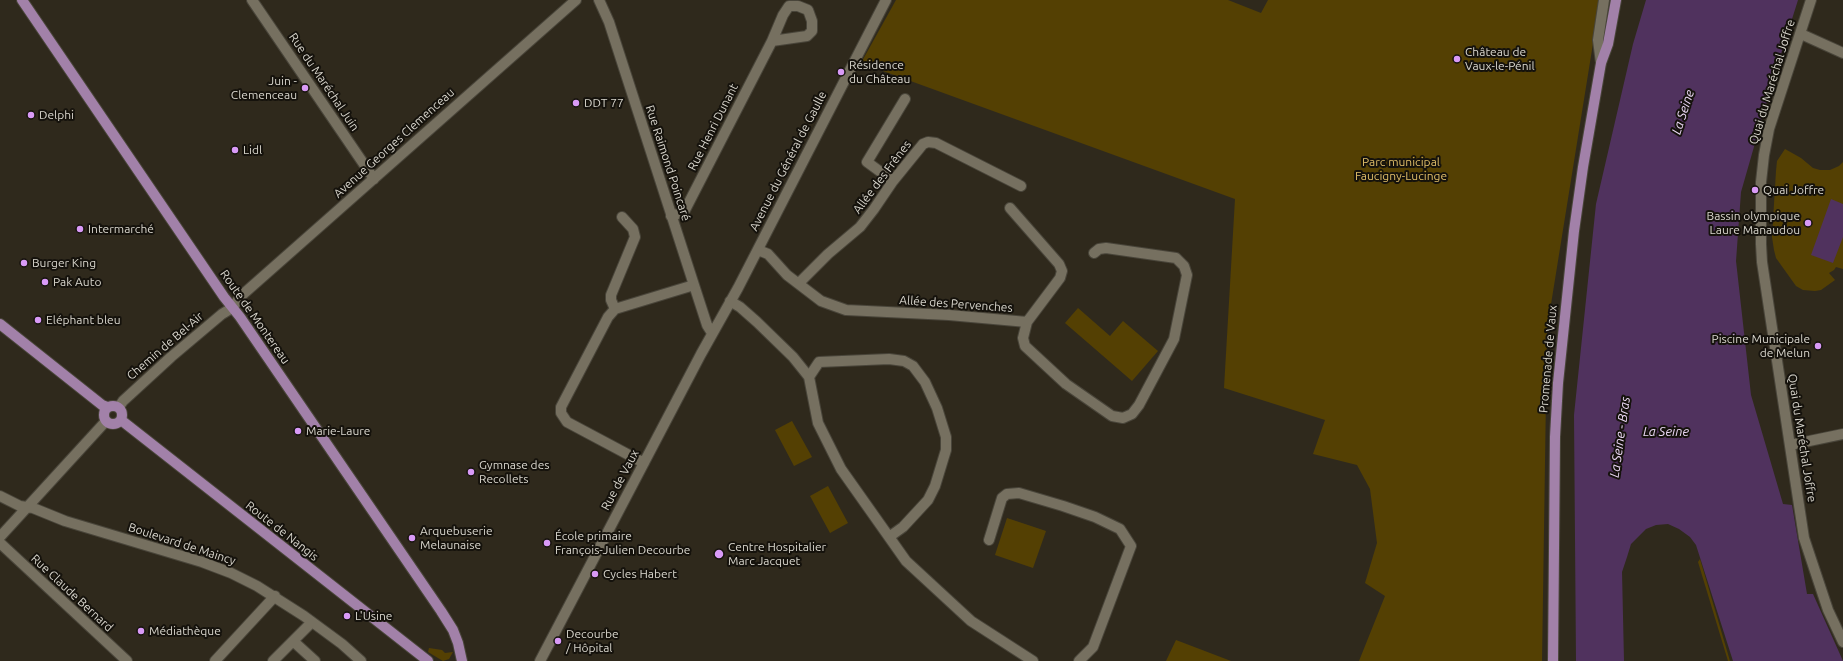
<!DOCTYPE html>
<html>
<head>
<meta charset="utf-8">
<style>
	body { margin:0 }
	canvas { display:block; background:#2f291c }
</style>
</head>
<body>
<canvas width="1843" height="661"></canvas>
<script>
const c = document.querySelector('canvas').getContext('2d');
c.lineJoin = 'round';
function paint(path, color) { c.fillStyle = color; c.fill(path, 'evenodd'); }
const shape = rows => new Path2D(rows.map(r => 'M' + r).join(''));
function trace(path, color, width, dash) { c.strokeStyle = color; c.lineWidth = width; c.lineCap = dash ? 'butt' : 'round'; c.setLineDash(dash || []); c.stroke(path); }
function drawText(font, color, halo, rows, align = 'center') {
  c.font = font + ' Ubuntu,sans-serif'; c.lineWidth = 4; c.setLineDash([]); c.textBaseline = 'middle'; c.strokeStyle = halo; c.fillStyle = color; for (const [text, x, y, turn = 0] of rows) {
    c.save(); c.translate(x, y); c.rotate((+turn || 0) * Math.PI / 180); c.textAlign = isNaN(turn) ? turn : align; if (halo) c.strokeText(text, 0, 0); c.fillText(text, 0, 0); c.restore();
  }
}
const green = shape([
	[896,0,1228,0,1261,13,1268,0,1600,0,1547,329,1542,661,1359,661,1385,596,1365,583,1377,543,1370,489,1357,465,1313,454,1325,420,1224,388,1235,199,861,63],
	[1785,149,1801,158,1813,168,1820,170,1830,170,1839,166,1843,162,1843,269,1836,267,1834,270,1829,273,1835,280,1821,290,1815,291,1803,290,1796,286,1776,258,1774,250,1772,237,1776,171,1777,161],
	[1078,308,1110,336,1123,321,1158,351,1132,381,1065,323],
	[792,421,812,457,794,466,775,430],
	[828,486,848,523,830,533,810,496],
	[1007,518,1046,531,1033,568,995,555],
	[1700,559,1730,661,1728,661,1698,562],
	[1176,640,1231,661,1166,661],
	[429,648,442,650,445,653,453,652,449,659,443,661,428,652]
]);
const water = shape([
	[1646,0,1798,0,1776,70,1741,192,1736,261,1751,395,1783,504,1792,505,1807,594,1813,594,1843,661,1733,661,1696,545,1690,537,1679,529,1668,524,1656,525,1646,529,1631,544,1627,557,1622,572,1624,661,1576,661,1574,415,1596,204,1633,44],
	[1831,199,1843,204,1843,237,1833,263,1811,255]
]);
const minor = shape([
	[252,0,374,179],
	[599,0,609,22,694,285,707,325,712,333],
	[1811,0,1769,129,1764,155,1761,182,1761,244,1762,262,1804,538,1828,610,1843,642],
	[1801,34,1843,53],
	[1601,63,1598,40,1604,0],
	[893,181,867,162,905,99],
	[671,216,684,212,772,41,807,36,812,31,812,21,808,10,798,6,789,6,783,15,772,41],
	[758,250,768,254,787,275,821,301,846,310,949,315,1027,322,1060,278,1062,271,1059,264,1010,208],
	[799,283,828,254,860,227,874,209,893,181,923,144,928,142,936,143,1021,186],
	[730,301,740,307,757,322,793,357,809,377,818,423,841,469,906,561,971,621,1033,661],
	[615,309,608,317,585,361,561,407,561,413,567,422,644,463],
	[615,309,611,300,611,295,635,237,633,229,622,217],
	[615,309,694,285],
	[1027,322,1023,338,1025,346,1066,384,1112,416,1123,418,1132,414,1139,405,1174,339,1187,275,1184,266,1176,258,1106,248,1099,249,1094,253],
	[809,377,819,362,889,359,904,361,913,366,925,382,937,408,946,437,946,450,935,486,928,500,903,527,889,537],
	[119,407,123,401,171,357,222,314,232,308,241,296,576,0],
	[1790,445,1843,434],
	[0,496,20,506,33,508,65,521,202,562,231,573,257,586,304,616,342,644,361,661],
	[0,537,106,421],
	[989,540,1002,498,1007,494,1019,493,1063,506,1095,517,1120,529,1131,546,1093,647,1079,661],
	[0,543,127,661],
	[293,641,315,661],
	[215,661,275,596],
	[273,661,312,622],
	[540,661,701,354,738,288,886,0]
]);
const major = shape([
	[22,0,224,297,240,317,441,611,453,630,458,643,462,661],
	[0,324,102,405,107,407],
	'104 415a9 9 0 1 1 18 0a9 9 0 1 1-18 0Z',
	[121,420,428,661],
	[1553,661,1555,437,1558,383,1574,231,1583,167,1601,63,1608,44,1616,0]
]);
const markers = [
	[1457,59,4,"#d99af7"],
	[841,72,4,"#d99af7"],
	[305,88,4,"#d99af7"],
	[576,103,4,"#d99af7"],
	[31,115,4,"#d99af7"],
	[235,150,4,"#d99af7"],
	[1755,190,4,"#d99af7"],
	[1808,223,4,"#d99af7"],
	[80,229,4,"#d99af7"],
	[24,263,4,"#d99af7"],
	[45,282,4,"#d99af7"],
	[38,320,4,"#d99af7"],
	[1818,346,4,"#d99af7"],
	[298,431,4,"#d99af7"],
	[471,472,4,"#d99af7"],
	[412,538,4,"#d99af7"],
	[547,543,4,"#d99af7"],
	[719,554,5,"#d99af7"],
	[595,574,4,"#d99af7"],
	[347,616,4,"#d99af7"],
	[141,631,4,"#d99af7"],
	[558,641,4,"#d99af7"]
];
const poiNames = [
	["Château de",1465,52],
	["Vaux-le-Pénil",1465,66],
	["Résidence",849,65],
	["du Château",849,79],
	["Juin -",297,81,"right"],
	["Clemenceau",297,95,"right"],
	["DDT 77",584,103],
	["Delphi",39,115],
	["Lidl",243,150],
	["Quai Joffre",1763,190],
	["Bassin olympique",1800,216,"right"],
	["Laure Manaudou",1800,230,"right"],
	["Intermarché",88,229],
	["Burger King",32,263],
	["Pak Auto",53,282],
	["Eléphant bleu",46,320],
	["Piscine Municipale",1810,339,"right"],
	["de Melun",1810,353,"right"],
	["Marie-Laure",306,431],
	["Gymnase des",479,465],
	["Recollets",479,479],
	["Arquebuserie",420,531],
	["Melaunaise",420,545],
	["École primaire",555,536],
	["François-Julien Decourbe",555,550],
	["Centre Hospitalier",728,547],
	["Marc Jacquet",728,561],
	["Cycles Habert",603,574],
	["L'Usine",355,616],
	["Médiathèque",149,631],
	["Decourbe",566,634],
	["/ Hôpital",566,648]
];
const streetNames = [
	["Rue du Maréchal Juin",324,82,56],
	["Quai du Maréchal Joffre",1772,82,-73],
	["Rue Henri Dunant",713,127,-63],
	["Avenue Georges Clemenceau",394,143,-42],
	["Avenue du Général de Gaulle",788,161,-63],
	["Rue Raimond Poincaré",668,163,72],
	["Allée des Frênes",882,177,-53],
	["Allée des Pervenches",956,304,4],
	["Route de Montereau",255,317,55],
	["Chemin de Bel-Air",165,346,-41],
	["Promenade de Vaux",1548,359,-85],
	["Quai du Maréchal Joffre",1802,438,81],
	["Rue de Vaux",620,480,-62],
	["Route de Nangis",282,531,38],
	["Boulevard de Maincy",182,544,18],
	["Rue Claude Bernard",72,593,43]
];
const parkNames = [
	["Parc municipal",1401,162],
	["Faucigny-Lucinge",1401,176]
];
const waterNames = [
	["La Seine",1683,112,-72],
	["La Seine",1666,432],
	["La Seine - Bras",1620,437,-82]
];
paint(green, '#544003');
paint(water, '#50325e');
trace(minor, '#49453a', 12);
trace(major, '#49453a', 12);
trace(minor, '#767060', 10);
trace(major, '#a281a9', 10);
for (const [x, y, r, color] of markers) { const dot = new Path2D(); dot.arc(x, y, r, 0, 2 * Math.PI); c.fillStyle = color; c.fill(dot); trace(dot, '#15120c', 1.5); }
drawText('12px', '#d9d6cd', '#15120c', poiNames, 'left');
drawText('12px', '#d9d6cd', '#15120c', streetNames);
drawText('12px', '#e0be69', '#15120c', parkNames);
drawText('italic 13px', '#ecd9f6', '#15120c', waterNames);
</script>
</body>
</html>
